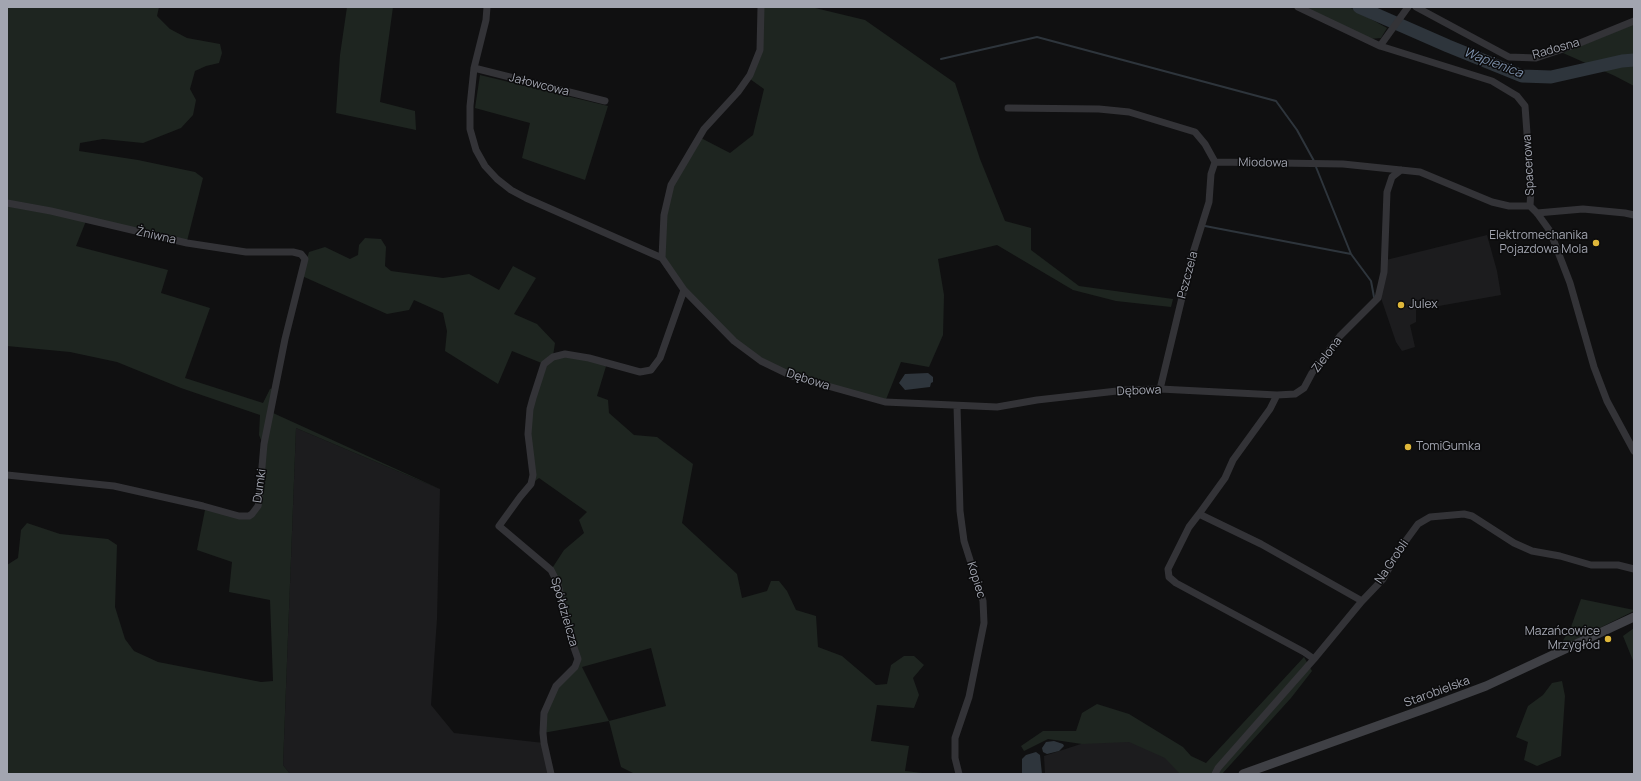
<!DOCTYPE html>
<html>
<head>
<meta charset="utf-8">
<style>
	body { margin:0 }
	#map { position:relative; width:1641px; height:781px; overflow:hidden; background:#101011; font-family:Manrope,sans-serif }
	canvas { display:block }
	.frame { position:absolute; inset:0; border:8px solid #a2a5b0; pointer-events:none }
</style>
</head>
<body>
<div id="map">
<canvas width="1641" height="781"></canvas>
<div class="frame"></div>
</div>
<script>
const c = document.querySelector('canvas').getContext('2d');
c.lineJoin = 'round';
function paint(path, color) { c.fillStyle = color; c.fill(path, 'evenodd'); }
const shape = rows => new Path2D(rows.map(r => 'M' + r).join(''));
function trace(path, color, width, dash) { c.strokeStyle = color; c.lineWidth = width; c.lineCap = dash ? 'butt' : 'round'; c.setLineDash(dash || []); c.stroke(path); }
function drawText(font, color, halo, rows, align = 'center') {
  c.font = font + ' Manrope,sans-serif'; c.lineWidth = 3; c.setLineDash([]); c.textBaseline = 'middle'; c.strokeStyle = halo; c.fillStyle = color; for (const [text, x, y, turn = 0] of rows) {
    c.save(); c.translate(x, y); c.rotate((+turn || 0) * Math.PI / 180); c.textAlign = isNaN(turn) ? turn : align; if (halo) c.strokeText(text, 0, 0); c.fillText(text, 0, 0); c.restore();
  }
}
const built = shape([
	[1487,235,1497,271,1501,295,1416,310,1416,322,1410,325,1415,347,1402,351,1396,342,1381,298,1386,260],
	[296,428,440,489,437,619,431,705,454,733,544,743,551,774,290,774,283,765],
	[1127,739,1168,758,1185,774,1045,774,1044,756,1087,742]
]);
const green = shape([
	[7,7,159,7,157,16,170,29,187,38,220,44,222,53,219,63,206,66,195,71,190,89,196,100,193,115,181,128,143,143,103,139,80,143,79,151,138,160,195,172,203,178,187,241,7,202],
	[347,7,393,7,380,102,415,111,416,130,336,113,340,55],
	[762,7,811,7,865,20,955,83,980,159,1005,221,1031,228,1031,250,1079,286,1173,299,1171,307,1116,301,1073,290,997,245,938,259,944,295,943,335,929,367,901,362,885,402,792,376,734,341,684,290,662,258,666,215,673,186,701,138,730,153,753,135,764,89,750,79,762,51],
	[1302,7,1349,7,1387,28,1381,38,1369,39],
	[1634,24,1634,86,1615,76,1563,53],
	[480,75,608,106,585,180,522,158,530,123,475,108],
	[7,205,86,221,76,246,168,270,161,293,210,308,185,378,263,403,270,389,273,388,262,442,259,435,260,415,181,388,117,362,70,352,7,346],
	[365,238,381,239,386,247,385,266,391,271,443,278,469,274,499,290,513,266,536,278,514,314,537,324,555,343,553,356,565,354,607,363,597,396,608,400,609,413,634,435,657,437,693,464,682,523,737,574,742,598,767,591,771,581,779,581,787,591,796,610,816,616,818,647,842,656,876,685,887,684,891,665,904,656,914,656,924,665,913,678,919,695,914,708,877,705,871,741,909,746,905,771,931,774,635,774,621,767,609,721,543,733,543,723,553,693,578,659,551,570,564,550,584,533,579,520,587,512,539,478,531,484,530,409,544,364,512,351,498,384,445,351,447,331,443,313,414,300,409,310,387,314,302,276,309,252,325,247,350,259,358,255,359,245],
	[651,648,666,706,609,721,582,667],
	[273,413,440,489,296,428,283,765,290,774,7,774,7,565,18,558,21,530,27,523,60,534,108,539,117,545,115,607,125,639,134,651,158,662,261,682,273,681,270,600,229,592,232,562,197,550,205,510,253,515,266,445],
	[1581,599,1634,610,1634,611,1565,645,1561,644,1571,627],
	[1634,628,1634,663,1623,636],
	[1304,657,1312,671,1291,698,1222,774,1180,774,1165,758,1129,742,1082,744,1048,739,1024,751,1021,746,1043,731,1076,731,1082,713,1097,704,1129,714,1183,747,1191,756,1206,763],
	[1562,681,1565,696,1561,756,1537,766,1524,760,1528,742,1516,737,1528,706,1543,695,1552,683]
]);
const water = shape([
	[928,373,933,377,933,382,931,383,930,387,905,390,899,383,905,374],
	[1054,741,1063,744,1064,746,1059,751,1047,754,1043,752,1042,748,1046,742],
	[1036,752,1040,755,1042,774,1022,774,1022,759,1026,755]
]);
const stream = shape([
	[941,59,1037,37,1276,101,1297,130,1314,161],
	[1316,167,1351,254,1371,281,1374,297],
	[1205,226,1351,254]
]);
const river = shape([
	[1359,7,1448,46,1522,76,1551,77,1622,61,1634,60]
]);
const street = shape([
	[487,7,486,20,474,68,470,106,470,129,476,150,485,166,497,179,511,190,526,198,662,258],
	[761,7,760,50,750,75,738,92,704,129,671,185,664,215,662,258,684,290,734,341,761,361,792,376,885,402,997,407,1037,400,1126,390,1160,389,1277,395],
	[1298,7,1380,46,1492,81,1517,96,1525,106,1531,188,1530,206,1537,213,1550,231,1570,283,1594,367,1607,401,1634,451],
	[1416,7,1509,57,1536,58,1575,45,1634,21],
	[1380,46,1408,7],
	[474,68,605,101],
	[1008,108,1099,109,1129,112,1195,132,1205,144,1215,162,1343,164,1420,172,1492,202,1509,206,1530,206],
	[7,203,51,211,187,243,246,252,293,252,301,254,305,259,285,339,264,444,259,501,258,506,252,514,249,516,239,516,203,506,114,486,7,475],
	[1537,213,1583,209,1625,213,1634,215],
	[1160,389,1192,256,1209,202,1211,174,1215,162],
	[957,406,960,511,964,541,983,601,984,623,969,697,955,738,955,758,959,774],
	[1199,514,1189,527,1168,569,1169,577,1176,583,1304,652,1314,659],
	[1362,601,1261,544,1199,514,1225,478,1233,460,1270,409,1277,395,1295,394,1304,388,1312,373,1340,336,1378,298,1384,272,1387,192,1392,177,1401,170],
	[551,774,544,743,543,733,544,713,556,686,575,667,578,659,569,633,558,584,551,570,499,526,520,497,531,484,533,475,528,434,530,409,533,398,544,364,553,357,565,354,589,358,640,372,651,370,660,358,684,290],
	[1215,774,1218,768,1314,659,1362,601,1383,579,1399,550,1418,524,1430,517,1464,514,1472,516,1514,543,1532,551,1560,556,1591,565,1618,565,1634,569]
]);
const secondary = shape([
	[1243,774,1430,707,1486,686,1634,617]
]);
const markers = [
	[1596,243,4,"#dfb73a"],
	[1401,305,4,"#dfb73a"],
	[1408,447,4,"#dfb73a"],
	[1608,639,4,"#dfb73a"]
];
const streetNames = [
	["Radosna",1556,49,-16],
	["Jałowcowa",539,85,14],
	["Miodowa",1263,163,1],
	["Spacerowa",1529,165,-93],
	["Żniwna",156,236,13],
	["Pszczela",1188,275,-75],
	["Zielona",1327,355,-53],
	["Dębowa",808,380,18],
	["Dębowa",1139,391,-2],
	["Dumki",260,486,-82],
	["Na Grobli",1392,562,-56],
	["Kopiec",976,580,73],
	["Spółdzielcza",564,612,74],
	["Starobielska",1437,692,-20]
];
const poiNames = [
	["Elektromechanika",1588,236],
	["Pojazdowa Mola",1588,250],
	["Julex",1409,305,"left"],
	["TomiGumka",1416,447,"left"],
	["Mazańcowice",1600,632],
	["Mrzygłód",1600,646]
];
const waterNames = [
	["Wapienica",1493,63,21]
];
paint(built, '#1c1c1e');
paint(green, '#1e2520');
paint(water, '#2e353c');
trace(stream, '#2e353c', 2);
trace(river, '#2e353c', 13);
trace(street, '#333337', 7);
trace(secondary, '#3f4045', 9);
for (const [x, y, r, color] of markers) { const dot = new Path2D(); dot.arc(x, y, r, 0, 2 * Math.PI); c.fillStyle = color; c.fill(dot); trace(dot, '#0b0b0c', 1.5); }
drawText('12px', '#a2a5b0', '#0b0b0c', streetNames);
drawText('12px', '#a2a5b0', '#0b0b0c', poiNames, 'right');
drawText('italic 13px', '#7c8fa9', '#0b0b0c', waterNames);
</script>
</body>
</html>
